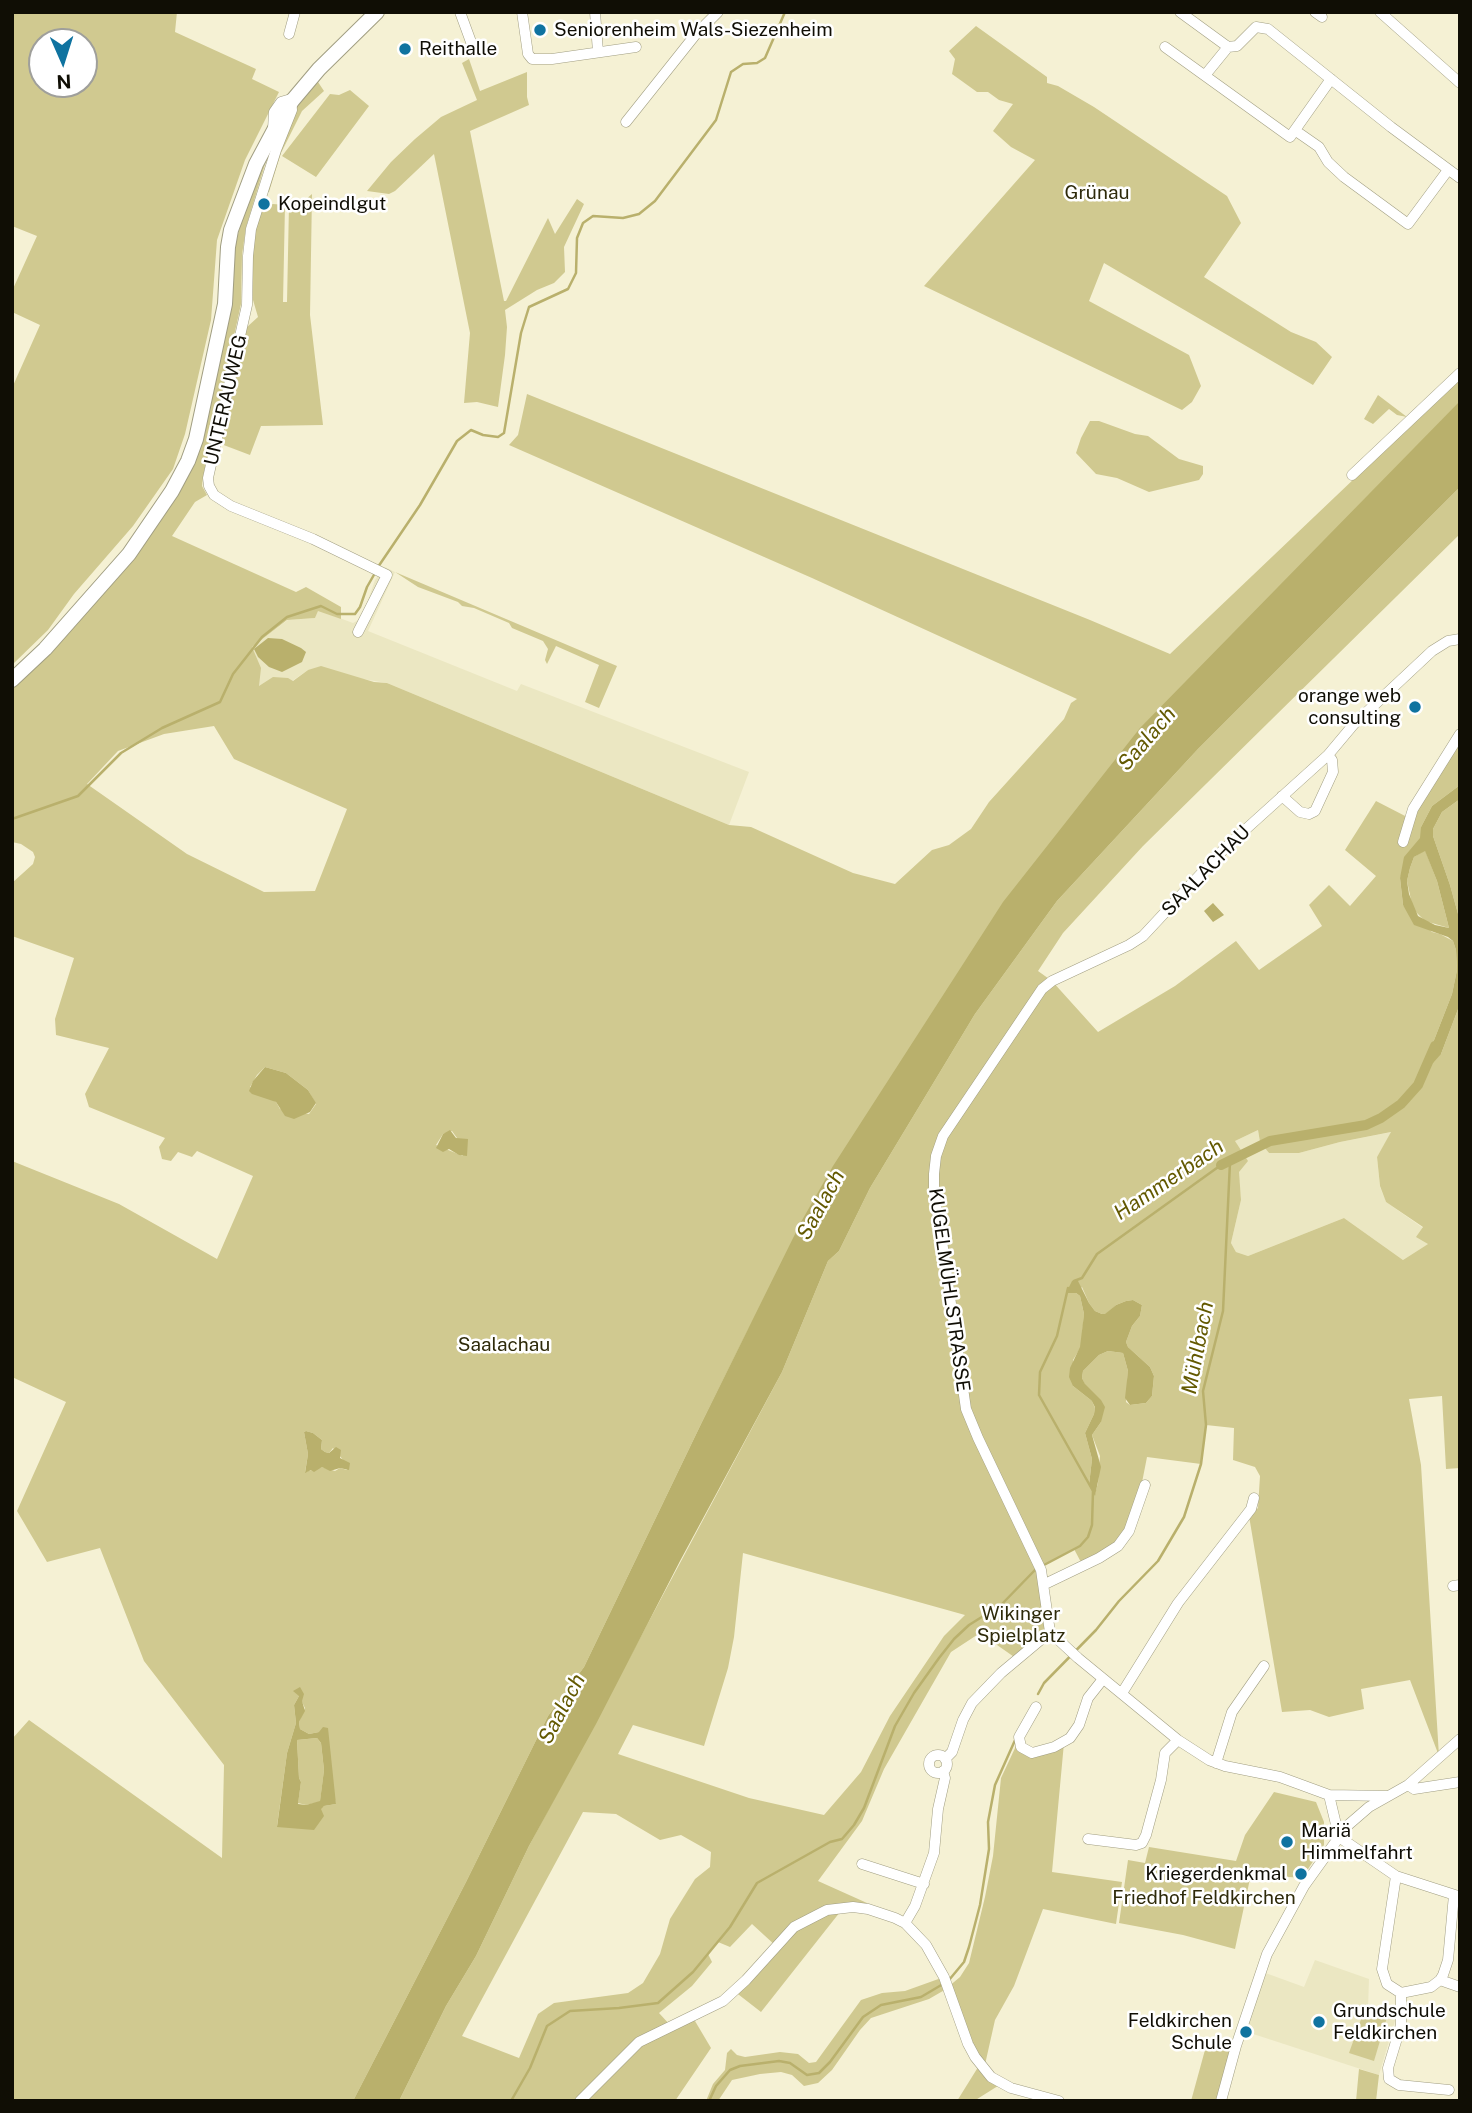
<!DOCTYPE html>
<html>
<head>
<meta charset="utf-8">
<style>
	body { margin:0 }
	#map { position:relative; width:1472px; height:2113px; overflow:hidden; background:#f5f1d4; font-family:"Public Sans",sans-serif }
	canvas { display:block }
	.frame { position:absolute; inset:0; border:14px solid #100e05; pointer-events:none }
	.north { position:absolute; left:28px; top:28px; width:70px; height:70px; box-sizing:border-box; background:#fff; border:2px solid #9f9f9b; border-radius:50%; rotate:177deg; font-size:19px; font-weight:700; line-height:28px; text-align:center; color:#100e05 }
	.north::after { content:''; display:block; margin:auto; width:24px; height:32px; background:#0f73a0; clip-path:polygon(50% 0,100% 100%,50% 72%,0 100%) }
</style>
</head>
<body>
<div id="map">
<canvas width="1472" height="2113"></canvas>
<div class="frame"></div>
<div class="north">N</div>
</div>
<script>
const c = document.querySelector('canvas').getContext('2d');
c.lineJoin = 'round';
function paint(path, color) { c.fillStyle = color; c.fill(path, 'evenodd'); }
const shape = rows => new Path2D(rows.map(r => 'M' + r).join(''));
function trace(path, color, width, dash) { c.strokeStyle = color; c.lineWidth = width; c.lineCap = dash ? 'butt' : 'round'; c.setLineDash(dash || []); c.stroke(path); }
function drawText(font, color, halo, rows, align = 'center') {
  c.font = font + ' "Public Sans",sans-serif'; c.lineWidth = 5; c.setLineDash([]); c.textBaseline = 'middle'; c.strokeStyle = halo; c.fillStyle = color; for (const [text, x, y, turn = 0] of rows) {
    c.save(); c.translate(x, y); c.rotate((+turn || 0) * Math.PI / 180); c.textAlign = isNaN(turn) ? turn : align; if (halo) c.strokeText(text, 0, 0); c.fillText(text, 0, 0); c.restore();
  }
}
const built = shape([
	[385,567,395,572,368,631,517,691,521,684,749,772,729,825,387,683,308,670,292,681,259,687,251,647,288,620,315,618,318,610,353,623,362,618,375,580],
	[1258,1130,1260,1142,1269,1153,1299,1153,1340,1142,1392,1132,1377,1157,1380,1187,1386,1202,1423,1228,1428,1244,1403,1260,1344,1218,1248,1256,1236,1252,1231,1243,1241,1200,1235,1141],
	[1315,1960,1369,1979,1368,2008,1397,2014,1379,2075,1241,2030,1260,1971,1304,1987]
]);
const green = shape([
	[12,12,177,12,175,32,256,69,252,79,279,92,245,160,217,240,211,320,185,434,173,469,133,526,74,594,48,630,12,665,12,388,40,325,12,312,12,291,37,236,12,226],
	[42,42,84,42,84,84,42,84],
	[976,26,1047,77,1047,83,1058,86,1094,107,1227,196,1241,223,1204,277,1291,332,1316,342,1332,357,1313,385,1104,263,1089,301,1189,355,1201,386,1192,402,1182,410,924,286,1035,160,1011,147,993,131,1013,104,999,100,988,92,977,92,952,74,955,59,949,51],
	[469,59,480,91,527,72,527,97,529,105,470,131,504,301,506,301,548,218,555,234,577,199,584,204,564,247,565,272,554,283,537,290,505,310,507,327,505,355,498,407,477,402,464,403,470,333,434,154,395,191,389,194,367,191,391,162,415,139,441,117,477,100,462,63],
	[316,79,324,91,302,111,281,153,269,192,265,191,294,111,300,99],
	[350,90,369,106,316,177,282,156,330,94,339,95],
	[270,148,246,227,242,255,241,304,203,477,202,486,207,495,195,502,172,536,296,592,306,587,341,607,341,619,318,611,315,618,287,620,252,647,261,668,259,686,273,677,288,678,293,681,308,670,321,666,374,682,387,683,729,825,751,827,853,873,895,884,932,850,949,845,971,829,989,802,1064,719,1071,703,1077,699,812,578,509,445,518,435,527,394,1090,620,1170,654,1460,378,1460,402,1135,736,748,1330,701,1424,584,1667,548,1716,466,1882,353,2101,12,2101,12,1739,29,1720,222,1858,224,1765,144,1661,100,1548,47,1562,17,1511,66,1402,12,1377,12,1161,119,1204,217,1259,253,1176,197,1151,192,1157,178,1152,171,1161,162,1159,159,1147,165,1138,89,1107,85,1094,109,1048,56,1035,55,1019,74,958,12,936,12,883,33,864,35,857,33,852,21,844,12,842,12,687,177,493,242,218,252,188],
	[214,726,234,759,347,809,315,891,264,892,187,854,87,784,118,751,164,734],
	[265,1067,286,1073,308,1090,316,1104,309,1114,280,1109,276,1102,250,1087,257,1075],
	[452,1131,457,1138,463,1156,436,1145,443,1134],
	[306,1431,313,1433,322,1440,321,1449,325,1452,329,1453,333,1448,344,1461,347,1470,340,1468,335,1471,322,1467,305,1472,308,1454,304,1432],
	[299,1696,305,1708,299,1722,300,1729,309,1734,319,1732,336,1804,324,1806,277,1826,287,1753,296,1723,294,1705],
	[312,194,310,315,323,425,261,426,250,455,221,444,247,327,258,317,253,300,252,271,253,240,261,203,285,205,283,302,287,302,289,205,305,200],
	[1378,395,1407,417,1397,415,1389,409,1373,424,1364,419],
	[1090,421,1099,421,1135,434,1148,436,1179,459,1203,466,1203,474,1199,480,1149,492,1117,478,1096,474,1076,453,1081,438],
	[1460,487,1460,534,1143,846,1063,933,1038,971,1052,981,1098,1032,1175,986,1236,941,1259,970,1322,926,1309,905,1329,885,1350,906,1376,876,1345,850,1376,801,1409,818,1460,734,1460,785,1432,806,1421,827,1421,838,1400,878,1403,905,1432,932,1440,934,1453,941,1456,950,1457,970,1452,994,1429,1053,1441,1054,1460,1004,1460,1468,1446,1469,1442,1396,1409,1399,1421,1465,1439,1756,1410,1680,1361,1689,1364,1709,1329,1717,1310,1710,1282,1712,1249,1516,1258,1508,1260,1476,1255,1467,1233,1460,1234,1428,1206,1425,1201,1464,1147,1457,1135,1518,1124,1539,1083,1566,1074,1549,1036,1570,1044,1576,1050,1632,1017,1659,980,1633,951,1652,884,1769,862,1821,818,1881,867,1903,868,1909,840,1912,761,2012,734,1991,776,1946,752,1924,730,1947,718,1942,708,1954,712,1962,692,1986,659,2013,670,2025,692,2016,711,2048,675,2101,399,2101,446,2006,476,1956,529,1846,782,1372,828,1261,839,1251,870,1188,975,1014,1057,901,1198,749],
	[1258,1130,1260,1142,1269,1153,1299,1153,1340,1142,1391,1132,1377,1157,1380,1186,1386,1202,1423,1227,1416,1237,1428,1244,1403,1260,1344,1218,1248,1256,1236,1252,1231,1243,1241,1200,1239,1172,1248,1161,1235,1141],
	[1082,1287,1089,1303,1095,1311,1102,1314,1105,1315,1116,1305,1126,1301,1133,1300,1142,1305,1140,1316,1132,1326,1126,1342,1128,1347,1150,1367,1154,1376,1152,1396,1146,1403,1130,1405,1126,1402,1128,1371,1123,1353,1108,1351,1099,1355,1083,1371,1082,1378,1101,1422,1092,1435,1100,1456,1098,1483,1095,1494,1089,1485,1092,1459,1085,1433,1094,1414,1095,1407,1092,1401,1073,1386,1073,1360,1081,1347,1084,1314,1080,1296,1076,1293],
	[743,1553,965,1615,944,1636,890,1716,861,1772,824,1815,749,1798,618,1754,633,1725,704,1746,728,1668,734,1637],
	[583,1812,616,1814,660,1840,681,1835,711,1852,710,1867,695,1879,670,1919,660,1954,643,1983,628,1993,554,2003,538,2014,519,2058,462,2036],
	[395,572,617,666,599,708,585,702,599,665,556,646,547,664,545,660,548,649,543,641,512,628,509,623,474,608,462,606,458,602,418,587],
	[1460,799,1460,921,1450,885,1433,836,1433,829,1442,812],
	[1425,850,1437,881,1449,928,1425,921,1413,909,1407,881,1410,868,1414,857],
	[317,1738,321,1743,324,1770,320,1802,306,1805,298,1803,301,1782,299,1778,297,1740],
	[1064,1743,1052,1872,1122,1882,1116,1924,1043,1909,1014,1986,995,2020,984,2069,1001,2084,974,2101,957,2101,980,2064,948,1988,929,1999,871,2018,860,2030,832,2070,818,2083,804,2086,792,2075,781,2072,760,2074,732,2080,718,2101,706,2101,713,2084,725,2070,727,2053,731,2049,737,2055,745,2057,780,2052,798,2054,809,2063,816,2062,861,2000,882,1993,905,1991,944,1977,948,1987,960,1977,969,1963,985,1897,993,1856,1001,1778,1016,1746,1028,1752],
	[1274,1792,1316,1802,1324,1822,1324,1845,1302,1878,1251,1874,1235,1949,1183,1935,1119,1923,1128,1860,1145,1863,1149,1847,1236,1861,1245,1835],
	[1365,2008,1388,2014,1374,2061,1349,2053],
	[1208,2039,1236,2046,1221,2101,1191,2101],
	[1359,2069,1379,2075,1376,2101,1356,2101]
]);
const water = shape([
	[1460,401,1460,487,1198,749,1057,901,975,1014,870,1188,839,1251,828,1261,782,1372,680,1561,596,1724,529,1846,476,1956,446,2006,399,2101,353,2101,466,1882,548,1716,584,1667,701,1424,801,1222,833,1166,1003,902,1140,728],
	[268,638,282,639,301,648,306,652,302,662,282,672,269,667,258,657,254,649],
	[1460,785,1460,799,1442,812,1433,829,1433,836,1450,885,1460,921,1460,1004,1441,1054,1433,1063,1429,1053,1452,994,1457,970,1456,950,1453,941,1448,937,1414,925,1403,905,1400,878,1404,857,1420,838,1421,827,1432,806],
	[1425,851,1437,881,1449,928,1435,925,1418,916,1409,894,1407,881,1410,868,1414,857],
	[1213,903,1224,915,1213,922,1204,911],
	[265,1067,286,1073,308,1090,316,1103,310,1112,294,1119,285,1116,276,1102,252,1094,249,1091,253,1081],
	[450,1130,456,1138,468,1139,467,1156,459,1155,449,1149,443,1152,436,1148,443,1134],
	[1077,1279,1089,1303,1095,1311,1102,1314,1105,1314,1116,1305,1126,1301,1133,1300,1142,1305,1140,1316,1132,1326,1126,1342,1128,1347,1150,1367,1154,1376,1152,1396,1146,1403,1130,1405,1125,1398,1128,1371,1123,1353,1108,1351,1099,1355,1083,1371,1082,1378,1085,1384,1101,1400,1105,1407,1101,1422,1092,1435,1101,1467,1095,1496,1089,1485,1092,1459,1085,1433,1094,1414,1095,1407,1092,1401,1073,1386,1069,1377,1070,1368,1080,1347,1084,1314,1080,1296,1076,1293,1066,1293,1072,1281],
	[306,1431,313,1433,322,1440,321,1449,325,1452,329,1453,336,1447,341,1450,340,1458,350,1463,349,1470,340,1468,330,1471,322,1467,314,1472,311,1470,305,1473,308,1454,304,1432],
	[300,1687,304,1694,302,1701,305,1711,299,1722,300,1729,309,1734,319,1732,323,1727,328,1728,336,1804,324,1806,321,1809,324,1816,314,1830,277,1827,287,1753,296,1723,294,1705,299,1696,293,1691],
	[317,1738,321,1743,324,1770,320,1801,306,1805,298,1804,301,1782,299,1778,297,1740]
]);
const stream = shape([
	[378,567,420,505,457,441,471,430,483,435,498,437,504,433,521,333,529,307,568,289,576,273,577,238,583,223,593,216,623,218,639,214,655,201,716,120,731,72,743,64,757,63,765,58,785,12],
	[12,819,78,796,121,753,162,728,220,702,233,674,262,637,287,617,321,606,337,614,355,614,360,607,367,587,375,573],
	[1074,1281,1082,1278,1097,1254,1221,1165],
	[1044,1565,1080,1546,1088,1537,1092,1525,1093,1491,1039,1395,1040,1372,1057,1336,1068,1288],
	[1038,1694,1044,1683,1096,1630,1119,1601,1158,1561,1184,1517,1201,1464,1206,1425,1203,1391,1223,1311,1230,1162],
	[949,1980,964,1962,969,1947,980,1905,989,1849,988,1822,995,1785,1016,1738],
	[511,2101,530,2068,547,2026,570,2011,619,2008,658,2003,693,1972,730,1927,757,1883,830,1842,842,1839,854,1825,864,1808,895,1726,914,1693,939,1658,954,1639,969,1625,1001,1605,1035,1570],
	[709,2101,716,2086,730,2070,740,2066,779,2061,790,2063,807,2075,819,2073,830,2062,863,2017,881,2005,921,1997,943,1984]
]);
const canal = shape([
	[1221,1165,1270,1141,1366,1125,1381,1118,1401,1104,1418,1085,1435,1046]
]);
const street = shape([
	[460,12,471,42],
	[522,12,528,54,532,59,552,59,636,47],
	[595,12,598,52],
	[1180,12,1228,47,1237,46,1256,27,1268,29,1391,127,1460,178],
	[1315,12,1322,17],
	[1380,12,1460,83],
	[289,34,295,12],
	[1165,47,1290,137,1331,79],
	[1206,74,1228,47],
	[626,122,696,34,718,12],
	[273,130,274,112,281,102,291,99,292,110,276,150,251,229,248,256,247,305,208,478,209,486,214,495,231,506,313,539,387,575,358,632],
	[1296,131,1319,147,1328,162,1344,177,1408,224,1448,170],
	[1352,475,1460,373],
	[1282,796,1300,812,1309,814,1315,811,1333,772,1332,760,1328,755],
	[1403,842,1413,809,1460,734],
	[1045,1584,1099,1558,1118,1546,1129,1531,1145,1485],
	[1453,1586,1460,1585],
	[1122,1693,1178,1603,1251,1509,1254,1498],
	[1036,1707,1019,1737,1021,1747,1032,1753,1054,1747,1070,1738,1079,1725,1088,1698,1103,1679],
	'929 1764a9 9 0 1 1 18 0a9 9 0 1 1-18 0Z',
	[945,1759,952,1752,963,1720,972,1703,1001,1673,1050,1632],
	[1216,1763,1232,1712,1264,1666],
	[1408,1785,1414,1789,1460,1782],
	[1329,1795,1339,1837,1396,1876,1458,1896],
	[1388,1796,1329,1795,1280,1777,1225,1766,1209,1760,1178,1740,1078,1658,1050,1632,1041,1570,978,1438,966,1409,941,1234,934,1195,934,1174,936,1156,943,1136,1042,989,1052,981,1129,945,1143,936,1225,848,1328,755,1354,724,1432,651,1448,641,1460,639],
	[1088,1839,1136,1845,1142,1843,1146,1835,1161,1780,1165,1753,1178,1740],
	[862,1864,924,1884],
	[1396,1876,1382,1969,1387,1984,1401,1993,1431,1987,1440,1980,1443,1975,1448,1960,1454,1895],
	[905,1923,915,1906,934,1853,938,1809,945,1778,943,1771],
	[1440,1980,1460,1987],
	[1401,1993,1401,2025,1388,2068,1389,2079,1399,2085,1449,2090],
	[580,2101,639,2042,723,2001,746,1980,794,1927,827,1910,853,1907,868,1909,895,1918,905,1923,926,1945,944,1977,968,2044,975,2057,991,2077,1011,2088,1059,2101],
	[1221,2101,1236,2046,1267,1954,1304,1886,1347,1826,1369,1807,1408,1785,1460,1739]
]);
const secondary = shape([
	[12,680,45,649,129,554,172,491,188,461,196,439,225,304,228,247,231,230,256,164,280,119,292,101,319,69,377,12]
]);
const markers = [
	[540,30,7,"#0f73a0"],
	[405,49,7,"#0f73a0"],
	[264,204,7,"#0f73a0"],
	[1415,707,7,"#0f73a0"],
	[1287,1842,7,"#0f73a0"],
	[1301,1874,7,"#0f73a0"],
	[1319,2022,7,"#0f73a0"],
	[1246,2032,7,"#0f73a0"]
];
const poiNames = [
	["Seniorenheim Wals-Siezenheim",554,30],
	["Reithalle",419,49],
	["Kopeindlgut",278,204],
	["orange web",1401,696,"right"],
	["consulting",1401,718,"right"],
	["Mariä",1301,1831],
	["Himmelfahrt",1301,1853],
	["Kriegerdenkmal",1287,1874,"right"],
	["Grundschule",1333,2011],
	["Feldkirchen",1333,2033],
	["Feldkirchen",1232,2021,"right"],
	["Schule",1232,2043,"right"]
];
const parkNames = [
	["Grünau",1097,193],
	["Saalachau",504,1345],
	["Wikinger",1021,1614],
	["Spielplatz",1021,1636],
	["Friedhof Feldkirchen",1204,1898]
];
const streetNames = [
	["UNTERAUWEG",226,400,-77],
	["SAALACHAU",1206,871,-46],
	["KUGELMÜHLSTRASSE",949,1290,82]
];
const waterNames = [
	["Saalach",1147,739,-49],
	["Hammerbach",1169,1180,-34],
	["Saalach",821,1205,-61],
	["Mühlbach",1198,1348,-79],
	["Saalach",562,1709,-62]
];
paint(built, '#ebe7c2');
paint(green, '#d0c990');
paint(water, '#b9b06c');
trace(stream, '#b9b06c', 2.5);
trace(canal, '#b9b06c', 10);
trace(street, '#a19e82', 11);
trace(secondary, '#a19e82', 16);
trace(street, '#fff', 10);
trace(secondary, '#fff', 14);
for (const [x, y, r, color] of markers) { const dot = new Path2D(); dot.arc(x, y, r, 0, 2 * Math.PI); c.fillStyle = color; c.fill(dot); trace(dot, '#fff', 2.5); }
drawText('19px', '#100e05', '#fff', poiNames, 'left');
drawText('19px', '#2e2a0a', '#fff', parkNames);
drawText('19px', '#100e05', '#fff', streetNames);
drawText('italic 21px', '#635901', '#fff', waterNames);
</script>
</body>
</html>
